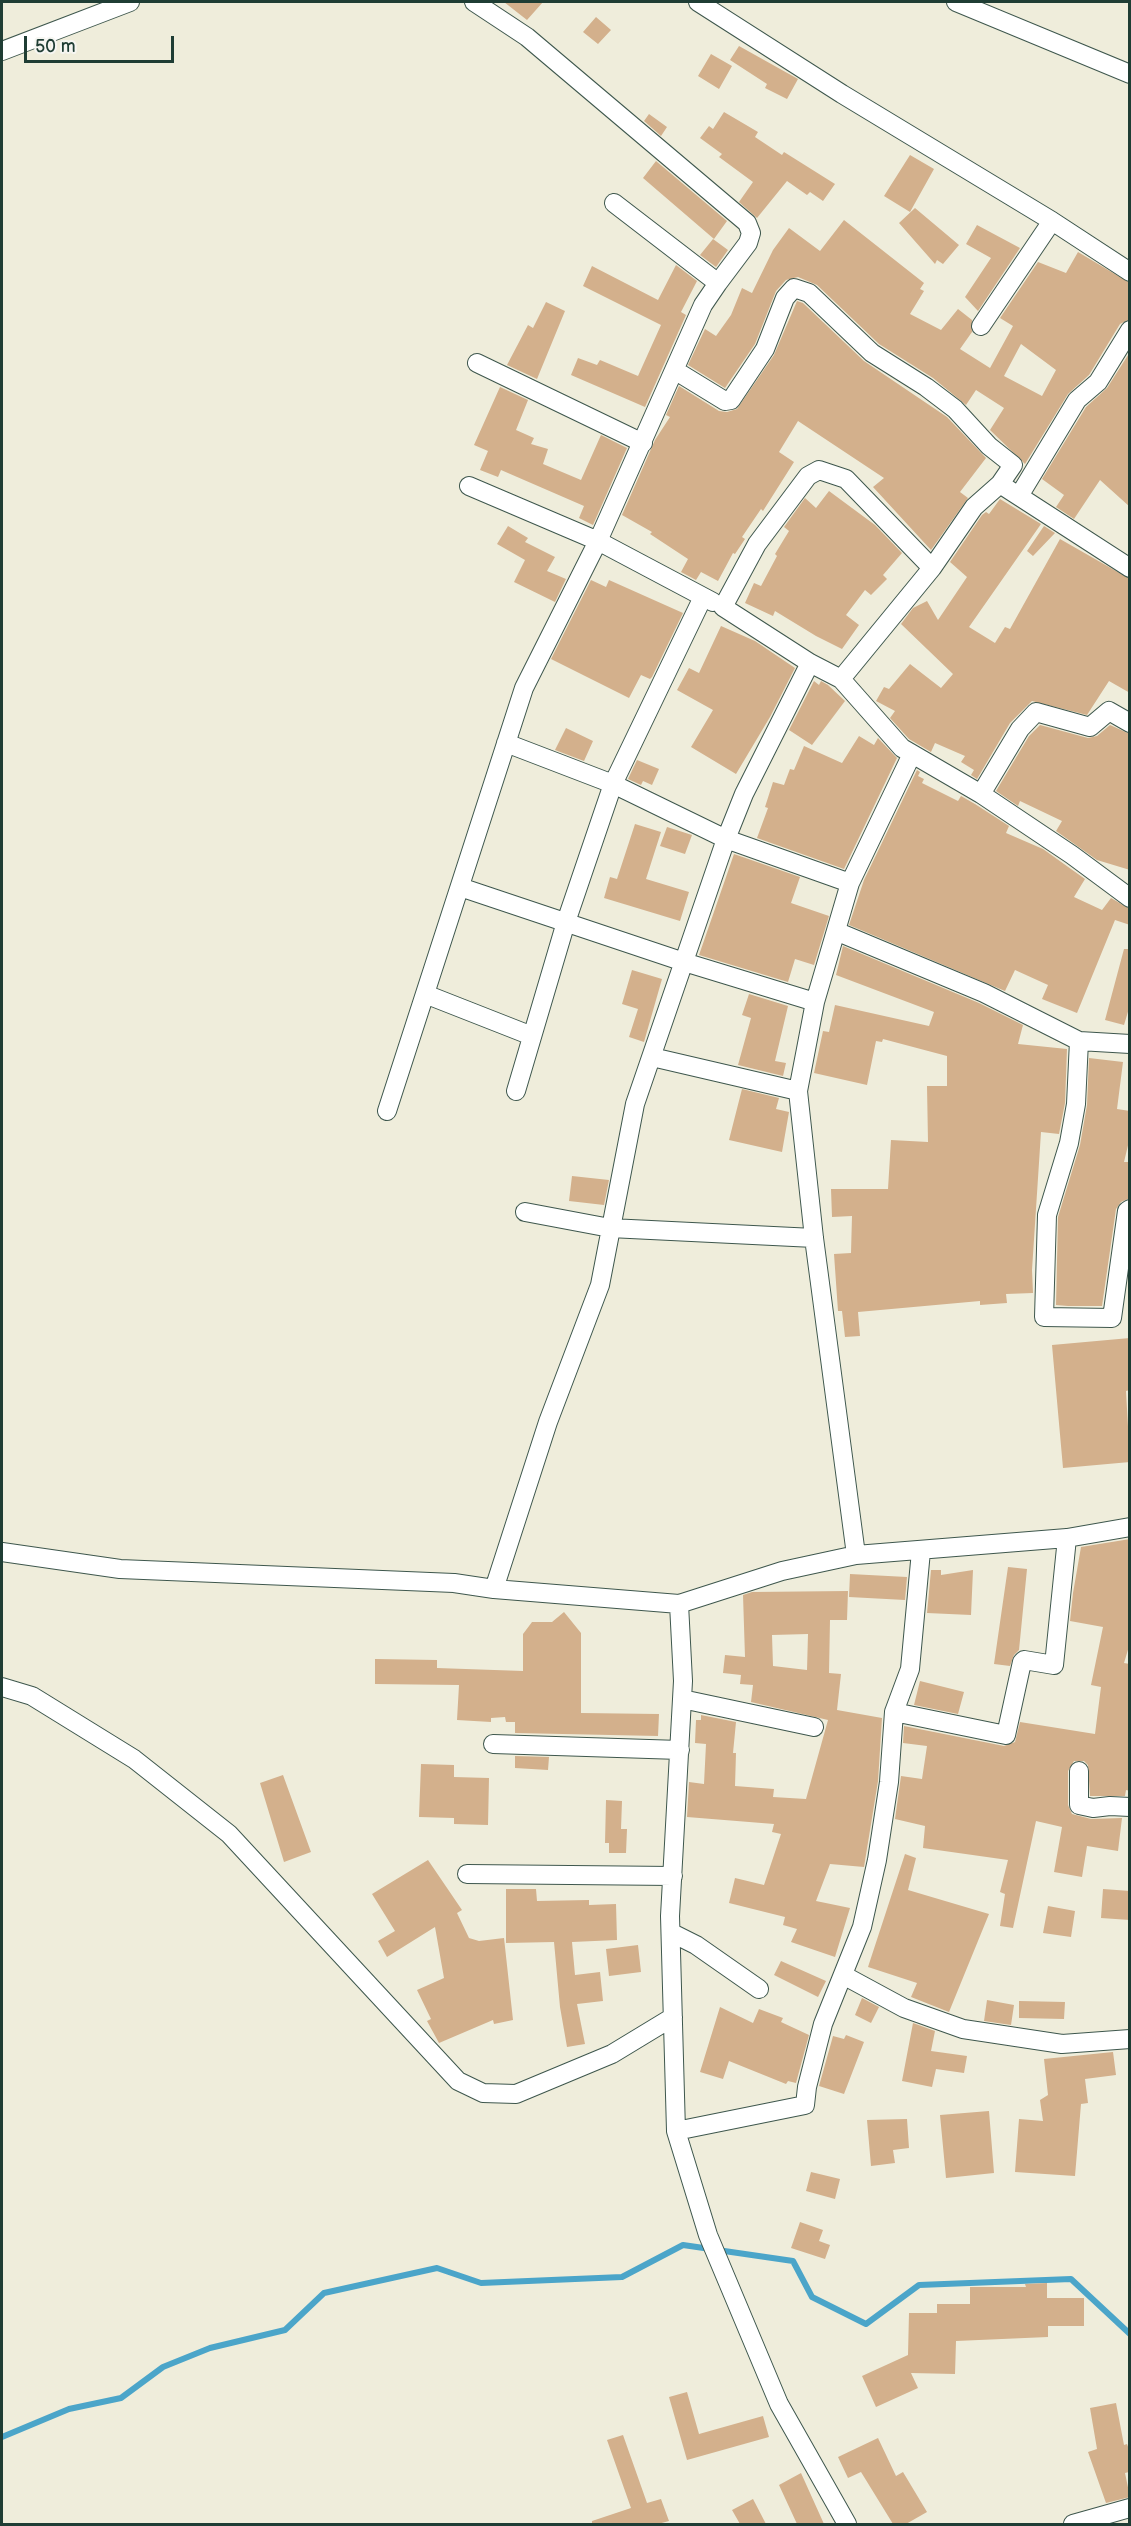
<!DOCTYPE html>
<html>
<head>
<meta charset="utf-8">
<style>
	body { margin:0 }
	#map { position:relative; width:1131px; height:2526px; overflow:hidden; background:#efeddb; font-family:"Balsamiq Sans",sans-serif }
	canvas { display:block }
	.frame { position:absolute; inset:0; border:3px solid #1f3d34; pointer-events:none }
	.scale { position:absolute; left:24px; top:36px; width:150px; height:27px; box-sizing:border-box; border:3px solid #1f3d34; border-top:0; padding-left:8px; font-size:18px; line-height:21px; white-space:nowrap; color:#1f3d34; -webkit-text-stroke:4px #f6f6f2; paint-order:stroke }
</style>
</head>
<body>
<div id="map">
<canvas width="1131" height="2526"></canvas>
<div class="frame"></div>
<div class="scale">50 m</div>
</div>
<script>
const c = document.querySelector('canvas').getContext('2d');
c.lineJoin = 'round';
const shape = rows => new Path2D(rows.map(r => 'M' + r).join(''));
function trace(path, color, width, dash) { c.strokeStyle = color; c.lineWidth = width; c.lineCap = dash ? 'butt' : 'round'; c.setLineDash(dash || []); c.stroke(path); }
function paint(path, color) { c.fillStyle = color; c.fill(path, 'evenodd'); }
const stream = shape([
	[2,2437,69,2409,121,2398,163,2367,210,2348,285,2330,324,2293,437,2268,481,2283,622,2277,683,2245,793,2261,812,2297,866,2324,919,2285,1071,2279,1130,2334]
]);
const building = shape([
	[504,2,543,2,527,20],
	[596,17,611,30,598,44,583,32],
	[739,46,798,79,787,99,765,88,767,84,730,60],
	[711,54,732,66,719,89,698,76],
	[724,112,758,132,755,137,782,155,784,152,835,184,823,201,810,192,807,195,787,181,757,218,739,202,753,182,719,157,722,154,700,138,709,126,713,129],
	[649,114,667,127,661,136,644,121],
	[910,155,934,169,910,212,884,196],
	[656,161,727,221,714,239,643,178],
	[915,208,959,245,943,264,937,260,935,264,899,223],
	[844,220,924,283,920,289,924,291,910,314,941,330,958,309,972,320,972,332,960,349,990,368,1013,326,1000,318,1038,262,1066,273,1078,252,1130,283,1130,319,1120,324,1089,375,1068,394,1025,464,990,430,1004,408,976,390,966,405,933,378,879,344,817,285,798,277,786,280,776,291,755,344,725,388,688,365,705,329,716,336,731,315,742,288,752,293,773,250,789,228,820,251],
	[1021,344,1056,370,1042,396,1004,376],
	[977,225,1020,248,978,311,965,297,991,258,966,244],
	[713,239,728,250,716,267,700,255],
	[676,265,697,281,681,312,686,315,645,407,571,375,578,358,597,365,600,360,638,376,661,325,583,286,592,266,658,300],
	[797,301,803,303,864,361,947,417,986,458,960,492,968,498,931,550,873,487,884,478,798,421,779,452,794,462,763,511,761,509,742,537,745,539,735,554,733,553,718,581,701,572,696,580,681,572,688,559,650,534,652,532,622,515,655,440,670,417,666,415,679,386,719,411,727,412,737,409,774,355],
	[546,302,565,311,537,379,507,365,528,325,533,328],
	[1130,352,1130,507,1100,480,1074,519,1056,507,1064,495,1042,479,1086,407,1107,388],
	[500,387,528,400,516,430,534,438,531,444,548,449,543,464,581,480,601,435,627,448,593,525,579,518,584,506,501,470,498,477,480,470,488,451,474,445],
	[829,491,875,525,902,553,883,575,887,579,871,595,865,590,846,615,859,625,842,649,816,636,775,611,773,616,745,603,754,583,761,586,777,556,775,554,789,531,784,527,805,498,816,508],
	[1000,499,1041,524,969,627,995,643,1005,627,1010,629,1060,539,1130,579,1130,693,1109,681,1087,715,1032,701,1010,723,977,779,971,775,974,770,961,762,965,756,935,743,931,752,909,739,890,718,895,711,876,701,884,687,889,689,910,664,941,688,953,674,901,624,913,608,927,601,938,620,967,577,950,562,982,515,986,512,989,514],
	[508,526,528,538,525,542,555,557,547,571,566,579,555,602,514,582,525,560,497,544],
	[1044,526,1055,533,1033,556,1027,551],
	[591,580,606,587,609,580,683,613,652,677,650,679,641,675,629,698,551,659],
	[721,626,755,641,795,668,770,717,736,774,691,747,713,710,677,690,689,668,699,673],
	[814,681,819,685,821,681,828,685,845,701,812,745,789,730],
	[1040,725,1088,738,1097,736,1110,725,1130,734,1130,870,1097,860,1056,831,1062,821,1020,801,1018,806,996,791,1029,736],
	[566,728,593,741,584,761,555,750],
	[859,736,874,745,878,738,897,758,844,869,757,838,768,808,765,807,773,782,784,785,790,769,794,770,804,746,842,763],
	[637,760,659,769,652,785,643,781,641,785,628,779],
	[917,770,920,772,918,776,924,779,922,783,958,801,961,796,975,804,1009,826,1006,833,1043,849,1085,879,1074,897,1102,910,1111,898,1130,909,1130,925,1115,920,1077,1013,1042,999,1048,985,1015,970,1005,991,849,925,864,880],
	[635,824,661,832,646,879,689,892,680,921,604,898,610,877,617,879],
	[667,827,692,835,685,854,660,846],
	[734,854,800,877,791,903,829,916,814,965,795,959,788,982,699,955],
	[843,946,979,1003,1023,1025,1018,1044,1067,1049,1065,1103,1059,1134,1041,1132,1032,1270,1033,1293,1006,1294,1007,1303,980,1305,980,1301,858,1312,860,1336,845,1337,842,1311,838,1311,834,1254,851,1253,852,1216,832,1217,831,1189,888,1189,891,1140,928,1142,927,1086,947,1086,947,1056,883,1039,882,1042,876,1041,867,1085,814,1073,823,1031,829,1032,835,1005,929,1026,934,1012,836,975],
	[1124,949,1130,949,1130,1005,1124,1025,1105,1020],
	[632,970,662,979,644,1042,629,1037,638,1009,622,1004],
	[749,994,788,1006,775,1061,786,1063,783,1076,738,1065,751,1018,742,1015],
	[1089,1058,1123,1062,1117,1109,1130,1111,1130,1137,1124,1162,1130,1162,1130,1198,1121,1202,1116,1209,1102,1306,1068,1306,1056,1305,1058,1217,1080,1145,1087,1105],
	[742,1089,779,1098,776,1109,789,1112,782,1152,729,1140],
	[572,1176,609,1180,604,1205,569,1201],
	[1130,1338,1130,1390,1126,1391,1130,1462,1063,1468,1052,1345],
	[1130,1539,1130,1643,1124,1663,1130,1664,1130,1791,1126,1790,1125,1796,1090,1796,1088,1765,1084,1761,1074,1761,1068,1771,1068,1805,1072,1814,1091,1819,1122,1818,1118,1851,1087,1846,1082,1877,1054,1872,1062,1827,1036,1821,1013,1928,1000,1926,1005,1894,1000,1892,1008,1860,923,1848,925,1826,895,1819,901,1776,922,1779,927,1746,903,1743,904,1726,1004,1746,1015,1742,1020,1722,1095,1734,1101,1687,1091,1685,1103,1627,1070,1621,1073,1593,1081,1547],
	[1008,1567,1027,1569,1019,1650,1014,1655,1010,1666,994,1664],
	[931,1570,941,1570,941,1575,973,1570,971,1615,927,1613],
	[850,1574,907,1577,905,1600,849,1597],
	[848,1591,847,1620,830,1620,829,1673,841,1674,837,1710,882,1718,878,1781,864,1867,830,1864,816,1901,850,1908,835,1957,791,1942,797,1929,783,1925,785,1917,729,1903,735,1878,764,1885,781,1834,772,1832,774,1824,687,1817,689,1782,704,1784,706,1744,695,1743,696,1720,701,1720,701,1715,736,1722,733,1753,736,1753,735,1786,774,1789,773,1797,806,1799,828,1720,751,1702,753,1685,740,1684,741,1675,723,1673,725,1655,745,1657,743,1595,752,1592],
	[808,1634,807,1670,773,1666,772,1635],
	[564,1612,581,1633,581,1713,659,1714,658,1736,515,1733,515,1722,506,1722,505,1717,491,1718,491,1722,457,1720,459,1685,375,1684,375,1659,437,1660,437,1668,523,1671,523,1634,532,1622,552,1622],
	[920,1681,964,1692,958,1714,914,1705],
	[515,1756,549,1757,548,1770,515,1768],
	[421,1764,454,1765,454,1777,489,1778,488,1825,454,1824,454,1818,419,1817],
	[283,1775,311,1852,284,1862,260,1783],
	[606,1800,622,1801,621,1829,627,1829,626,1853,609,1853,609,1843,605,1843],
	[905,1854,916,1858,908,1890,989,1914,949,2012,911,1997,917,1983,868,1967],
	[428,1860,462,1910,457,1913,469,1938,479,1941,504,1938,513,2020,494,2024,493,2020,439,2043,427,2021,431,2019,417,1990,444,1978,435,1927,387,1957,378,1941,395,1931,372,1894],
	[506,1889,536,1889,537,1901,589,1900,589,1905,616,1904,617,1940,572,1942,575,1975,600,1972,603,2001,577,2004,585,2044,567,2047,560,2007,554,1942,506,1943],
	[1103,1889,1130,1891,1130,1920,1101,1918],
	[1048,1906,1075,1911,1071,1937,1043,1933],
	[638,1945,641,1972,609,1976,606,1949],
	[781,1961,826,1981,818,1997,774,1975],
	[862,1998,879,2007,871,2023,855,2015],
	[987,2000,1014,2005,1011,2025,984,2021],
	[1019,2001,1065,2002,1064,2019,1019,2018],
	[720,2007,753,2023,759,2009,783,2018,781,2022,809,2035,796,2083,788,2081,786,2084,729,2061,723,2079,700,2072],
	[913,2023,935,2031,931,2051,967,2056,964,2073,936,2069,932,2087,902,2081],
	[846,2035,864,2042,844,2094,819,2086,833,2036,844,2039],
	[1113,2052,1116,2075,1085,2079,1088,2103,1081,2104,1075,2176,1015,2172,1019,2119,1043,2121,1040,2100,1048,2095,1044,2059],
	[989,2111,994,2173,946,2178,940,2115],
	[907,2119,909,2148,893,2150,895,2163,871,2166,867,2120],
	[811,2172,840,2179,835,2199,806,2191],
	[800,2222,823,2230,819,2241,830,2245,825,2259,791,2248],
	[1047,2283,1047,2298,1084,2298,1084,2326,1048,2326,1048,2337,956,2341,955,2374,911,2373,918,2388,876,2407,862,2376,908,2355,909,2313,937,2313,937,2304,970,2304,970,2287,1026,2287,1025,2284],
	[687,2392,699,2434,763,2416,769,2437,687,2460,669,2397],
	[1116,2403,1124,2445,1127,2444,1130,2452,1129,2472,1125,2473,1130,2497,1106,2503,1088,2452,1097,2449,1090,2408],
	[623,2435,647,2503,661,2499,669,2521,658,2524,592,2524,592,2521,631,2508,607,2440],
	[878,2438,896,2476,903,2472,927,2512,906,2524,893,2524,861,2472,848,2478,838,2457],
	[801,2473,824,2524,797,2524,779,2485],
	[753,2499,766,2524,740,2524,732,2510]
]);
const street = shape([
	[474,2,527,37,747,223,751,233,748,243,718,283],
	[698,2,842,94,1052,221],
	[956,2,1130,74],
	[2,51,130,2],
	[981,326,1052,221,1130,272],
	[477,363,643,443],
	[676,371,725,401,731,400,765,349,785,298,794,288,809,293,872,353,926,387,955,409,989,446,1013,465,1000,484],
	[469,486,598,541,713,602],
	[1019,496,1077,400,1098,382,1130,330],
	[932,568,974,507,1000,484,1130,568],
	[810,663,744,794,726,839,850,883,815,1002,798,1091,814,1238,856,1555],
	[841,679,932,568,846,479,819,470,808,476,757,544,723,607,810,663,841,679,902,748,981,794,1072,855,1130,898],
	[981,794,1020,729,1036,712,1090,727,1109,711,1130,723],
	[850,883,912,754],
	[460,887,684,962,815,1002],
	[838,932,984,993,1079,1041,1130,1044],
	[425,994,532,1036],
	[1079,1041,1076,1104,1069,1143,1047,1215,1044,1317,1112,1318,1127,1211,1130,1209],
	[652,1057,798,1091],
	[516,1091,566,922,613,784,703,597],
	[387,1111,524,688,598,541,703,305,718,283,614,203],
	[525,1212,610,1228,814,1238],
	[2,1552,120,1569,454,1583,494,1589,679,1604,782,1571,856,1555,1067,1538,1130,1527],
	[494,1589,548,1422,600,1285,635,1104,726,839,613,784,506,743],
	[679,1604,683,1681,670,1916,676,2131,805,2105,807,2087,823,2024,862,1927,877,1860,889,1782,894,1712,1006,1735,1022,1662,1024,1660,1054,1665,1067,1538],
	[2,1687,32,1696,134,1759,229,1834,458,2081,483,2093,516,2094,612,2054,673,2017],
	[682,1699,814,1727],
	[894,1712,910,1669,921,1551],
	[493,1744,680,1750],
	[1079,1771,1079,1805,1093,1808,1110,1806,1130,1807],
	[467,1874,673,1876],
	[672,1933,696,1945,759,1989],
	[843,1975,904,2008,963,2029,1062,2044,1130,2039],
	[676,2131,708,2235,779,2404,847,2524],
	[1073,2524,1130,2508]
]);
trace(stream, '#4ba5c9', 6);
paint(building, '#d3b08c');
trace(street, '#3e574d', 20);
trace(street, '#fff', 18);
</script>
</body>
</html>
